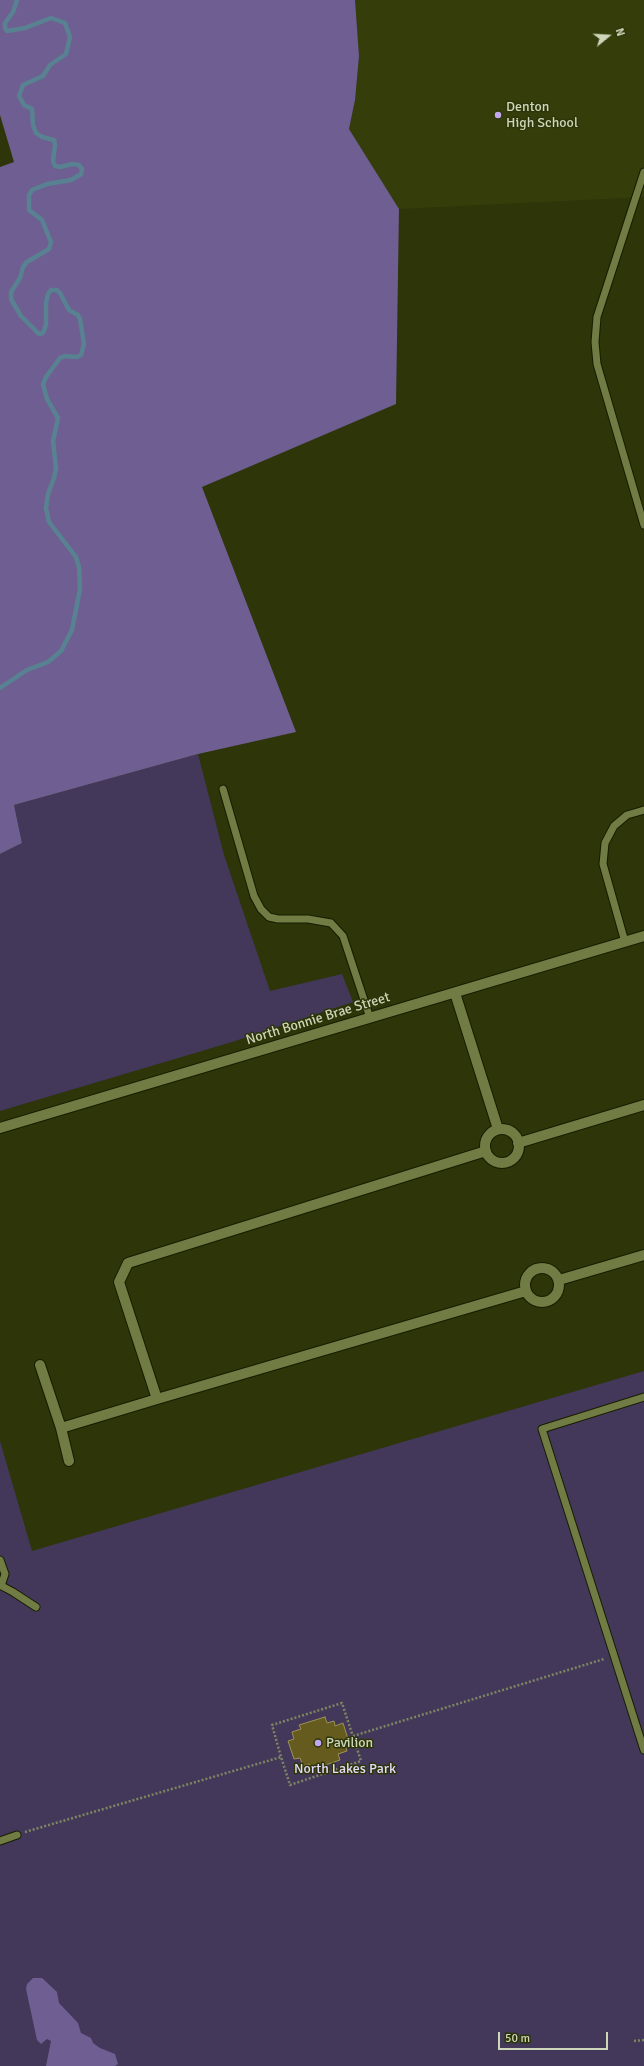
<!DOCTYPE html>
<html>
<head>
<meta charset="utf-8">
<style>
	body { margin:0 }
	#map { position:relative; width:644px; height:2066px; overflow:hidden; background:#2d3509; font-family:Signika,sans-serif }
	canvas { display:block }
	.north { position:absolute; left:588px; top:16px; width:40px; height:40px; -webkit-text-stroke:3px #2d3509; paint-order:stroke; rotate:72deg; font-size:11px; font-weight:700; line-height:16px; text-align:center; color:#ced6b9 }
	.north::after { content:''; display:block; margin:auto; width:14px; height:18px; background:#ced6b9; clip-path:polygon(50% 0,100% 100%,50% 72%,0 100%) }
	.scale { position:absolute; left:498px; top:2032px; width:110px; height:18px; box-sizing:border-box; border:2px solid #ced6b9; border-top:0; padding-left:5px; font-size:12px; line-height:14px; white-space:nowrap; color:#ced6b9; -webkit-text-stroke:3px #2d3509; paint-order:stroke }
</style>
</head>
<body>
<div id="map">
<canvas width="644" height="2066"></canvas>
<div class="north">N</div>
<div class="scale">50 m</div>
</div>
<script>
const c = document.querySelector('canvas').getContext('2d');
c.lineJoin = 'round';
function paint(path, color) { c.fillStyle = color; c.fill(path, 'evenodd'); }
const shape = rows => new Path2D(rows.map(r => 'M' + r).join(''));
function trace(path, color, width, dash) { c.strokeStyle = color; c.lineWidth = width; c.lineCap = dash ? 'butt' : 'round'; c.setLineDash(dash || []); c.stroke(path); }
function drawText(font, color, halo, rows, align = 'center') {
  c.font = font + ' Signika,sans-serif'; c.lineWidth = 3; c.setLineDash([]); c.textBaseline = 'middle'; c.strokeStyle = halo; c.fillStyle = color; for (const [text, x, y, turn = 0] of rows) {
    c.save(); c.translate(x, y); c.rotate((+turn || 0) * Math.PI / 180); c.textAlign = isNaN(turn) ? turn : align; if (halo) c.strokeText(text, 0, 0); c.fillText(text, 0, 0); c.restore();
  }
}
const built = shape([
	[355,0,644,0,644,197,399,209,349,129,355,100,359,56]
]);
const green = shape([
	[198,754,224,855,270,991,342,974,353,1002,232,1042,0,1111,0,854,22,843,14,805],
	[644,1371,644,2066,0,2066,0,1441,32,1551]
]);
const forest = shape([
	[0,0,355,0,359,56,355,100,349,129,399,209,396,404,202,487,296,732,198,754,14,805,22,843,0,854,0,167,14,162,0,115],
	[33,1978,42,1978,57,1992,59,2003,78,2023,81,2033,91,2038,93,2043,100,2048,115,2054,118,2064,115,2066,46,2066,51,2041,47,2039,41,2044,37,2040,26,1989,27,1984]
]);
const stream = shape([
	[0,688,27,670,48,662,61,651,72,630,80,589,79,567,76,557,49,522,46,508,48,494,54,478,56,468,53,441,58,418,47,399,43,384,46,377,60,358,65,356,77,357,81,355,84,344,80,319,78,315,69,310,60,293,57,290,51,290,48,294,46,303,46,325,43,333,39,334,21,316,11,299,11,292,20,278,23,267,27,262,49,249,51,242,42,220,29,210,29,195,32,190,47,184,71,180,81,174,82,169,79,165,72,164,60,167,55,166,53,161,55,145,54,140,42,137,36,133,33,125,32,109,24,105,19,96,23,85,43,76,50,65,66,54,70,37,65,23,51,18,25,28,7,31,5,28,5,23,13,12,17,0]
]);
const building = shape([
	[325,1717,327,1723,334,1721,335,1726,343,1723,349,1742,345,1744,347,1751,338,1754,340,1760,311,1770,309,1764,303,1766,300,1758,294,1759,288,1741,294,1739,292,1732,301,1729,299,1725,325,1717]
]);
const path = shape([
	[353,1736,604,1659],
	[25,1832,281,1757,290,1785,361,1761,342,1703,272,1725,281,1757],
	[634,2041,644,2040]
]);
const lane = shape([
	[644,172,597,317,595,342,597,364,644,525],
	[223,789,254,896,261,909,269,917,278,919,308,919,331,923,343,936,370,1018],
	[625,942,603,864,605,843,614,826,627,815,644,810],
	[644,1397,542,1429,644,1750],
	[0,1560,5,1574,1,1586],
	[0,1585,13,1592,36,1607],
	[0,1841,17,1835]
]);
const street = shape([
	[455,993,498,1129],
	'485 1146a17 17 0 1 1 34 0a17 17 0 1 1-34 0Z',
	[518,1143,644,1105],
	'525 1285a17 17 0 1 1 34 0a17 17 0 1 1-34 0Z',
	[559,1280,644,1255],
	[40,1365,61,1428],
	[157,1399,526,1291],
	[69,1461,61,1428,157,1399,119,1282,128,1263,486,1151]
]);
const secondary = shape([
	[0,1128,644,936]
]);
const markers = [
	[498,115,4,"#c1a8f3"],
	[318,1743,4,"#c1a8f3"]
];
const poiNames = [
	["Denton",506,107],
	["High School",506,123],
	["Pavilion",326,1743]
];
const streetNames = [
	["North Bonnie Brae Street",318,1019,-17]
];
const parkNames = [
	["North Lakes Park",345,1769]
];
paint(built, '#353e0b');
paint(green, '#43385a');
paint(forest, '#6f5e91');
trace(stream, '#588291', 4.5);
paint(building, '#665b1e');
trace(building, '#9c9155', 1);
trace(lane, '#171c01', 9);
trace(street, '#171c01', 12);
trace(secondary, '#171c01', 12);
trace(path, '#7e8661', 2.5, [2, 2]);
trace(lane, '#707c43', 7);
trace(street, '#707c43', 10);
trace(secondary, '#707c43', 10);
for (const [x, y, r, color] of markers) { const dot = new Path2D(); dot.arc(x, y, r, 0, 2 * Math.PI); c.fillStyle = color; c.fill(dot); trace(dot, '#2d3509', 1.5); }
drawText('14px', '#ced6b9', '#2d3509', poiNames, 'left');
drawText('14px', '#ced6b9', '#2d3509', streetNames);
drawText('14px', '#e4dbfa', '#2d3509', parkNames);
</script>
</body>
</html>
